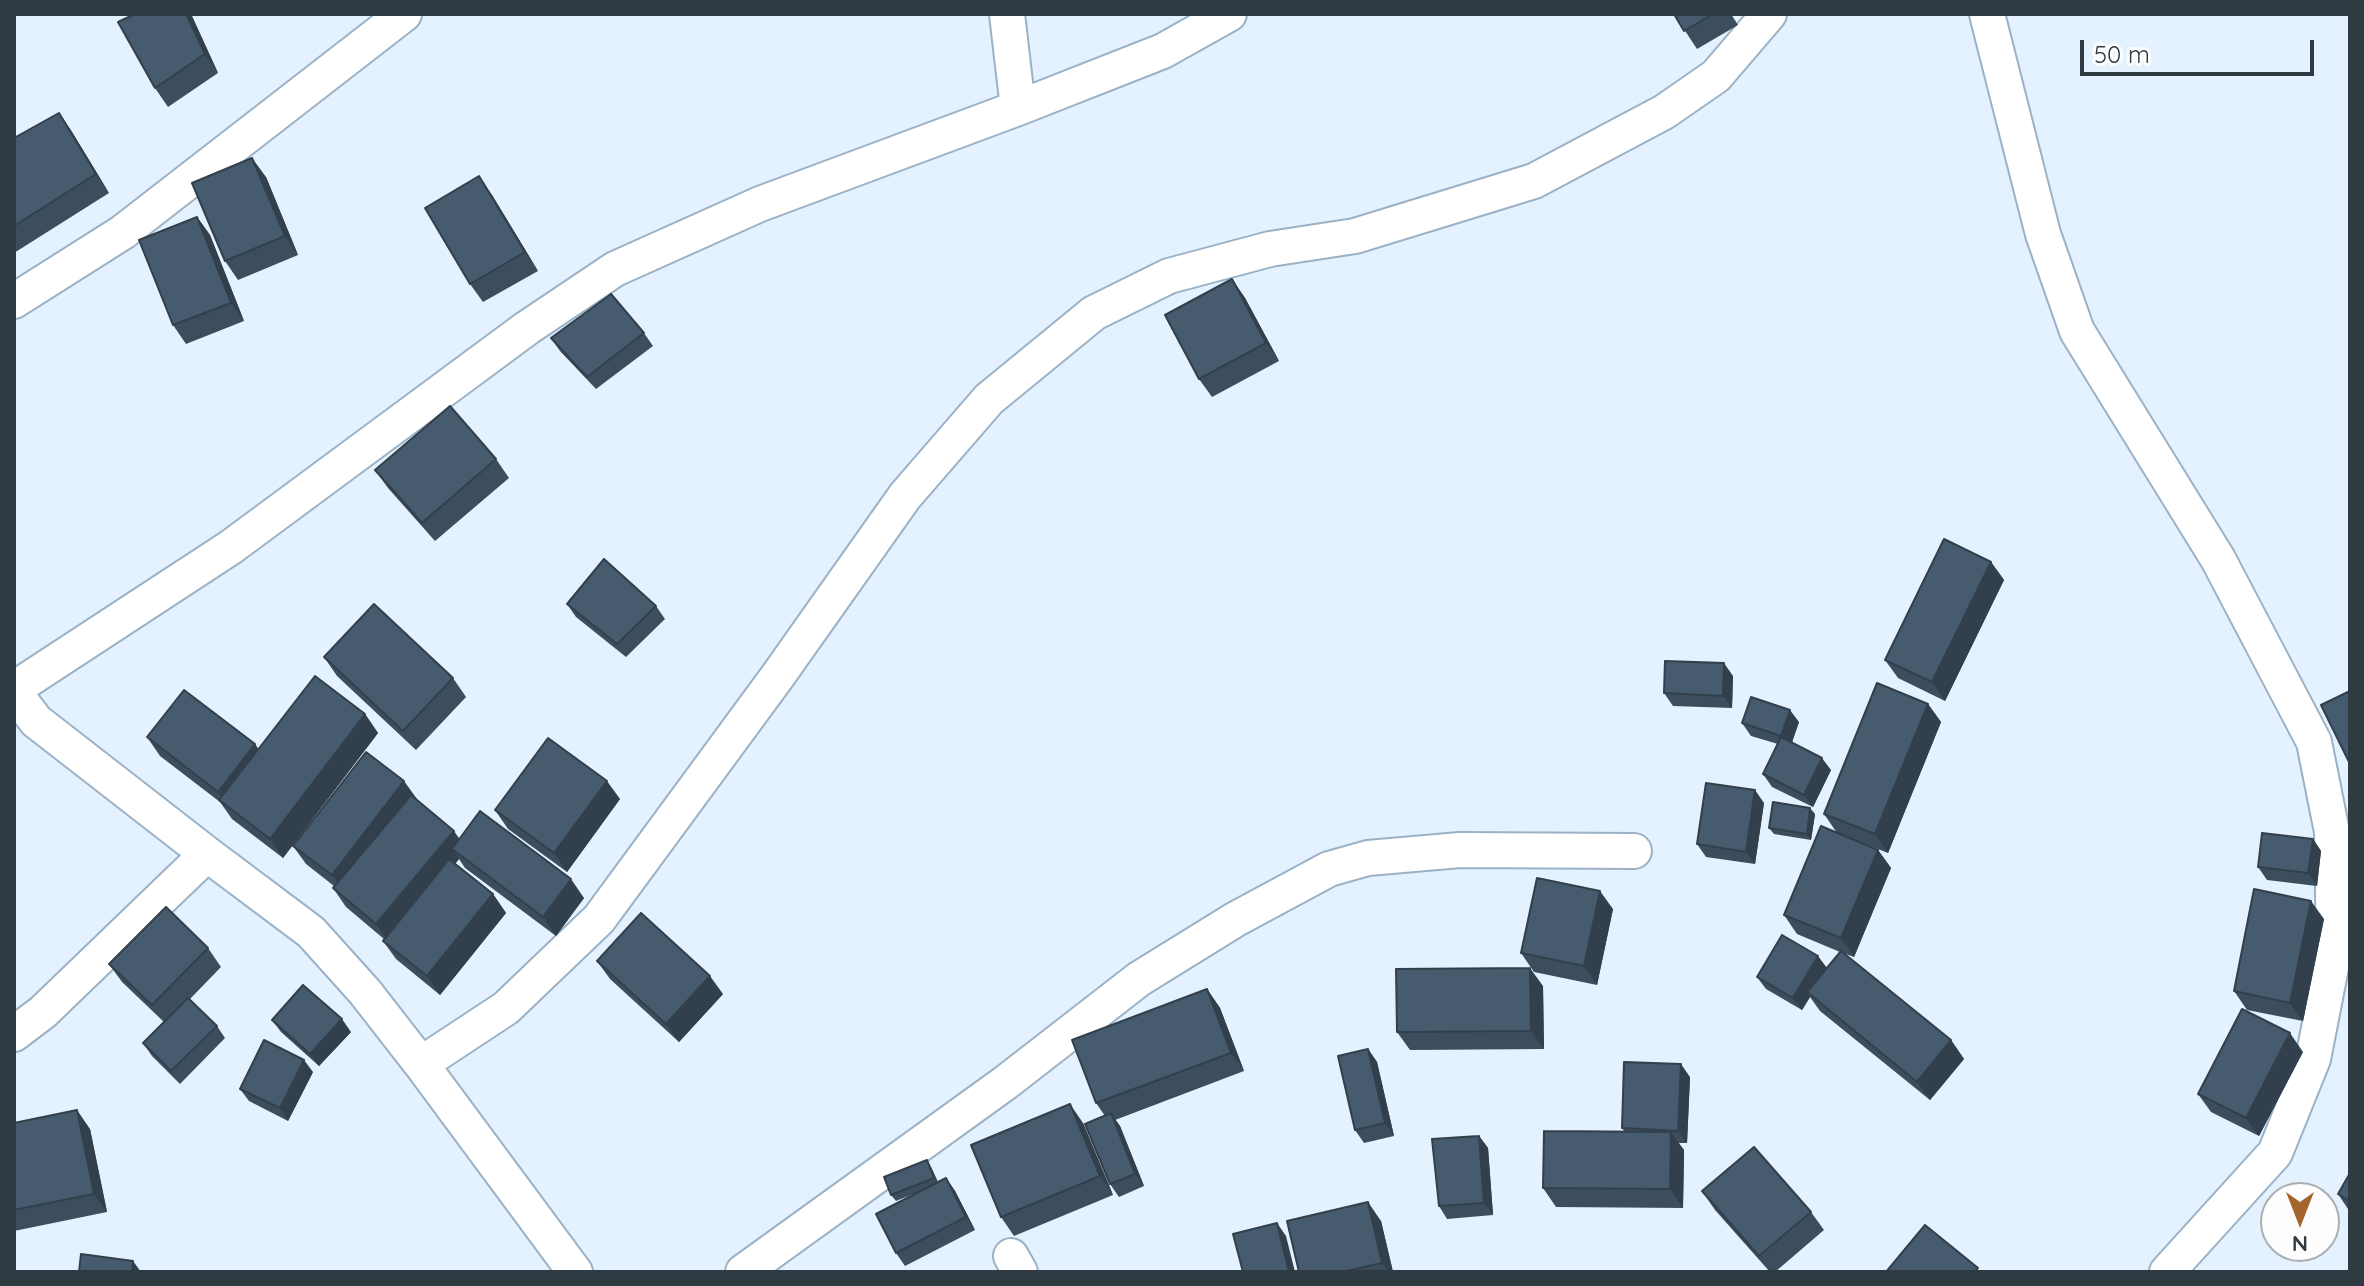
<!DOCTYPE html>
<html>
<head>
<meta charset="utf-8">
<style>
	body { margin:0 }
	#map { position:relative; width:2364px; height:1286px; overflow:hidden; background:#e3f2fe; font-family:Quicksand,sans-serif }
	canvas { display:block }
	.frame { position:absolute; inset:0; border:16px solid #303a42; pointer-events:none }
	.north { position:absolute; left:2260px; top:1182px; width:80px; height:80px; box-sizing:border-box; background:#fdfdfd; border:2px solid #abafb2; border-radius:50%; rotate:180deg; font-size:22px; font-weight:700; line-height:32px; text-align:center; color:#303a42 }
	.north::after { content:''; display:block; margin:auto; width:28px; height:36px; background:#a5662e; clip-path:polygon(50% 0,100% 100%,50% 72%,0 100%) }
	.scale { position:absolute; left:2080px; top:40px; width:234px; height:36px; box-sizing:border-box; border:4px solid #303a42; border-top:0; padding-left:10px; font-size:24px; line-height:28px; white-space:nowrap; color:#303a42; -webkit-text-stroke:6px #fdfdfd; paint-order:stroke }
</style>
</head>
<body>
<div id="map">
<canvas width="2364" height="1286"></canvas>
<div class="frame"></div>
<div class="north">N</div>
<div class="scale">50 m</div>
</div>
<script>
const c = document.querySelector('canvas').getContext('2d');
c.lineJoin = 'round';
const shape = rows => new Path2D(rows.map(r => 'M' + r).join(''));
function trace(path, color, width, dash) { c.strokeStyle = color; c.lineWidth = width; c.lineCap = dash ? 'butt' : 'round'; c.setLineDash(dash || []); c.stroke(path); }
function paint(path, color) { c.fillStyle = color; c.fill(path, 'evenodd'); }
const street = shape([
	[1007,14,1018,108],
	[1987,14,2043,234,2077,331,2218,559,2314,742,2332,832,2334,952,2313,1059,2275,1153,2167,1272],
	[14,301,123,232,404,14],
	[14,689,231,547,527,328,615,269,760,204,1018,108,1163,51,1229,14],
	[14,692,36,721,207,854,311,932,365,992,421,1064,575,1272],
	[14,1034,43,1012,207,854],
	[421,1064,506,1008,599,919,777,677,905,496,989,399,1094,313,1169,276,1270,249,1355,236,1534,181,1664,112,1716,76,1769,14],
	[1011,1256,1020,1272],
	[743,1272,1005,1083,1139,979,1236,919,1329,869,1368,858,1460,850,1634,851]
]);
const wall = shape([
	[191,14,218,73,168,107,155,88],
	[1674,14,1731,14,1738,25,1697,49],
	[59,113,72,132,109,193,14,253,14,138],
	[266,177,298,255,238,280,225,261],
	[492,195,538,271,483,302,470,284],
	[197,217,210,235,244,321,186,344,173,325],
	[1232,279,1245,298,1279,361,1212,397,1199,379],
	[644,333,653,346,596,389,560,351,551,338],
	[496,459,509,478,435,541,388,488,375,470],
	[1991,562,2004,580,1945,701,1898,678,1885,660],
	[567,604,656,606,665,619,626,657,576,617],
	[324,657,453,678,466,697,416,750,337,676],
	[1733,676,1732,708,1673,706,1664,693],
	[1928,704,1941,722,1888,853,1837,833,1824,814],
	[365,714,378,733,283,858,232,819,220,802,160,756,147,737,255,744,258,749],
	[1799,722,1792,742,1831,770,1813,807,1772,787,1763,774,1778,744,1751,736,1742,723],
	[417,799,417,800,459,839,584,898,556,936,465,868,459,859,455,864,493,894,506,913,440,995,396,959,383,941,384,939,346,907,333,888,334,886,306,864,293,846],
	[620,799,567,872,508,829,495,810],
	[1764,803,1755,864,1706,857,1697,844],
	[1815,814,1811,840,1774,834,1769,828],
	[2313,839,2321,851,2317,886,2267,880,2258,867],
	[1878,850,1891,868,1854,957,1843,953,1951,1040,1964,1059,1930,1100,1820,1011,1810,997,1802,1010,1766,989,1757,977,1827,968,1840,952,1797,934,1784,915],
	[1613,909,1597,985,1534,972,1521,953],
	[2324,919,2303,1021,2247,1010,2234,991],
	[208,948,221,967,190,999,217,1026,225,1038,180,1084,152,1056,143,1043,164,1022,122,982,109,964],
	[597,961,723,994,679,1042,610,979],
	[1543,986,1544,1049,1410,1050,1397,1032],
	[1207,989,1220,1008,1244,1071,1115,1120,1120,1126,1144,1186,1119,1197,1110,1184,1105,1116,1096,1103],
	[272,1020,351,1032,319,1066,281,1032],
	[1368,1049,1377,1062,1394,1136,1364,1143,1355,1130],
	[2303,1052,2259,1136,2211,1112,2198,1094],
	[313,1072,288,1121,249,1101,240,1089],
	[1690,1077,1687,1143,1678,1143,1684,1150,1683,1208,1556,1207,1543,1188,1624,1131,1622,1128],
	[14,1123,90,1129,107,1212,14,1231],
	[1083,1123,1113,1195,1014,1236,1001,1217],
	[1479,1136,1488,1148,1493,1215,1447,1219,1439,1206],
	[931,1167,938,1183,946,1178,955,1191,975,1230,905,1266,896,1253,921,1191,896,1201,891,1195],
	[2350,1173,2350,1212,2338,1194],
	[1702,1191,1811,1212,1824,1230,1775,1272,1770,1272,1715,1210],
	[1381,1221,1393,1272,1299,1272]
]);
const shadedWall = shape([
	[186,14,191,14,218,73,205,54],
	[59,113,72,132,109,193,96,174],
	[252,158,266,177,298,255,285,236],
	[479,176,492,195,538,271,525,252],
	[197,217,210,235,244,321,231,303],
	[1232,279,1245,298,1279,361,1266,343],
	[1991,562,2004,580,1945,701,1932,682],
	[1724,663,1733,676,1732,708,1723,696],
	[1928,704,1941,722,1888,853,1875,834],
	[1790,710,1799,722,1790,748,1781,736],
	[365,714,378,733,283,858,270,839],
	[255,744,268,763,231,810,218,792],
	[1822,758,1831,770,1813,807,1804,795],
	[404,781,417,799,345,894,332,875],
	[607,781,620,799,567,872,554,853],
	[1755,790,1764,803,1755,864,1746,852],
	[1810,808,1815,814,1811,840,1807,834],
	[454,831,467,850,452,849,459,859,389,943,376,924],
	[2313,839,2321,851,2317,886,2308,873],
	[1878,850,1891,868,1854,957,1841,938],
	[571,879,584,898,556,936,543,917],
	[1600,891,1613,909,1597,985,1584,966],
	[493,894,506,913,440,995,427,976],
	[2311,901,2324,919,2303,1021,2290,1003],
	[1818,956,1827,968,1807,992,1810,997,1802,1010,1793,998],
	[1530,968,1543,986,1544,1049,1531,1031],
	[710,976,723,994,679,1042,666,1024],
	[1207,989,1220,1008,1244,1071,1231,1053],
	[342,1019,351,1032,319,1066,310,1054],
	[2290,1033,2303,1052,2259,1136,2246,1118],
	[1951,1040,1964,1059,1930,1100,1917,1082],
	[1368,1049,1377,1062,1394,1136,1385,1123],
	[304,1060,313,1072,288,1121,280,1108],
	[1681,1064,1690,1077,1687,1143,1678,1131],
	[1070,1104,1083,1123,1113,1195,1100,1176],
	[77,1110,90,1129,107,1212,94,1194],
	[1111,1113,1120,1126,1144,1186,1135,1174],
	[1671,1132,1684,1150,1683,1208,1670,1189],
	[1479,1136,1488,1148,1493,1215,1484,1203],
	[927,1160,931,1167,939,1184,934,1178],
	[946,1178,955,1191,975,1230,966,1217],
	[1368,1202,1381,1221,1393,1272,1389,1272,1382,1263],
	[1277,1223,1286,1236,1295,1272,1289,1272],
	[133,1261,141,1272,132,1272]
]);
const building = shape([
	[135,14,186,14,205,54,155,88,118,22,135,14],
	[1674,14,1713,14,1684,31,1674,14],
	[59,113,96,174,14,226,14,138,59,113],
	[252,158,285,236,225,261,192,183,252,158],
	[479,176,525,252,470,284,425,208,479,176],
	[197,217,231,303,173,325,139,240,197,217],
	[1232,279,1266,343,1199,379,1165,315,1232,279],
	[611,294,644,333,587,377,551,338,611,294],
	[450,406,496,459,422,523,375,470,450,406],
	[1944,539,1991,562,1932,682,1885,660,1944,539],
	[604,559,656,606,617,644,567,604,604,559],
	[374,604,453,678,403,731,324,657,374,604],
	[1665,661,1724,663,1723,696,1664,693,1665,661],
	[315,676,365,714,270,839,219,800,315,676],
	[1877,683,1928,704,1875,834,1824,814,1877,683],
	[184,690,255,744,218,792,147,737,184,690],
	[2350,691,2350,764,2321,705,2350,691],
	[1751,697,1790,710,1781,736,1742,723,1751,697],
	[1781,737,1822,758,1804,795,1763,774,1781,737],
	[548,738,607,781,554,853,495,810,548,738],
	[366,752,404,781,332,875,293,846,366,752],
	[1706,783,1755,790,1746,852,1697,844,1706,783],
	[411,795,454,831,376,924,333,888,411,795],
	[1773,802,1810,808,1807,834,1769,828,1773,802],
	[480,811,571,879,543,917,452,849,480,811],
	[1821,826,1878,850,1841,938,1784,915,1821,826],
	[2262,833,2313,839,2308,873,2258,867,2262,833],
	[449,859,493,894,427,976,383,941,449,859],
	[1537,878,1600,891,1584,966,1521,953,1537,878],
	[2254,889,2311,901,2290,1003,2234,991,2254,889],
	[166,907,208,948,152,1005,109,964,166,907],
	[641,913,710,976,666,1024,597,961,641,913],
	[1782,935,1818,956,1793,998,1757,977,1782,935],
	[1841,951,1951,1040,1917,1082,1807,992,1841,951],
	[1530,968,1531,1031,1397,1032,1396,969,1530,968],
	[303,985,342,1019,310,1054,272,1020,303,985],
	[1207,989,1231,1053,1096,1103,1072,1040,1207,989],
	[188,998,217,1026,171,1071,143,1043,188,998],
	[2242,1009,2290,1033,2246,1118,2198,1094,2242,1009],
	[264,1040,304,1060,280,1108,240,1089,264,1040],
	[1368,1049,1385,1123,1355,1130,1338,1056,1368,1049],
	[1624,1062,1681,1064,1678,1131,1622,1128,1624,1062],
	[1070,1104,1100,1176,1001,1217,971,1145,1070,1104],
	[77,1110,94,1194,14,1210,14,1123,77,1110],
	[1111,1113,1135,1174,1110,1184,1085,1124,1111,1113],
	[1544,1131,1671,1132,1670,1189,1543,1188,1544,1131],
	[1479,1136,1484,1203,1439,1206,1432,1139,1479,1136],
	[1754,1147,1811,1212,1759,1256,1702,1191,1754,1147],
	[927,1160,934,1178,891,1195,884,1177,927,1160],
	[2350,1173,2350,1201,2338,1194,2350,1173],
	[946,1178,966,1217,896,1253,876,1214,946,1178],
	[1368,1202,1382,1263,1342,1272,1299,1272,1287,1221,1368,1202],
	[1277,1223,1289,1272,1243,1272,1233,1234,1277,1223],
	[1925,1225,1978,1268,1975,1272,1886,1272,1925,1225],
	[81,1254,133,1261,132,1272,79,1272,81,1254]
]);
trace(street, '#9bb2c6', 38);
trace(street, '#fff', 34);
paint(wall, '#3c4e5e');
paint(shadedWall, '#31404c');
paint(building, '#465b6d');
trace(building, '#31404c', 2);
</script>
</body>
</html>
